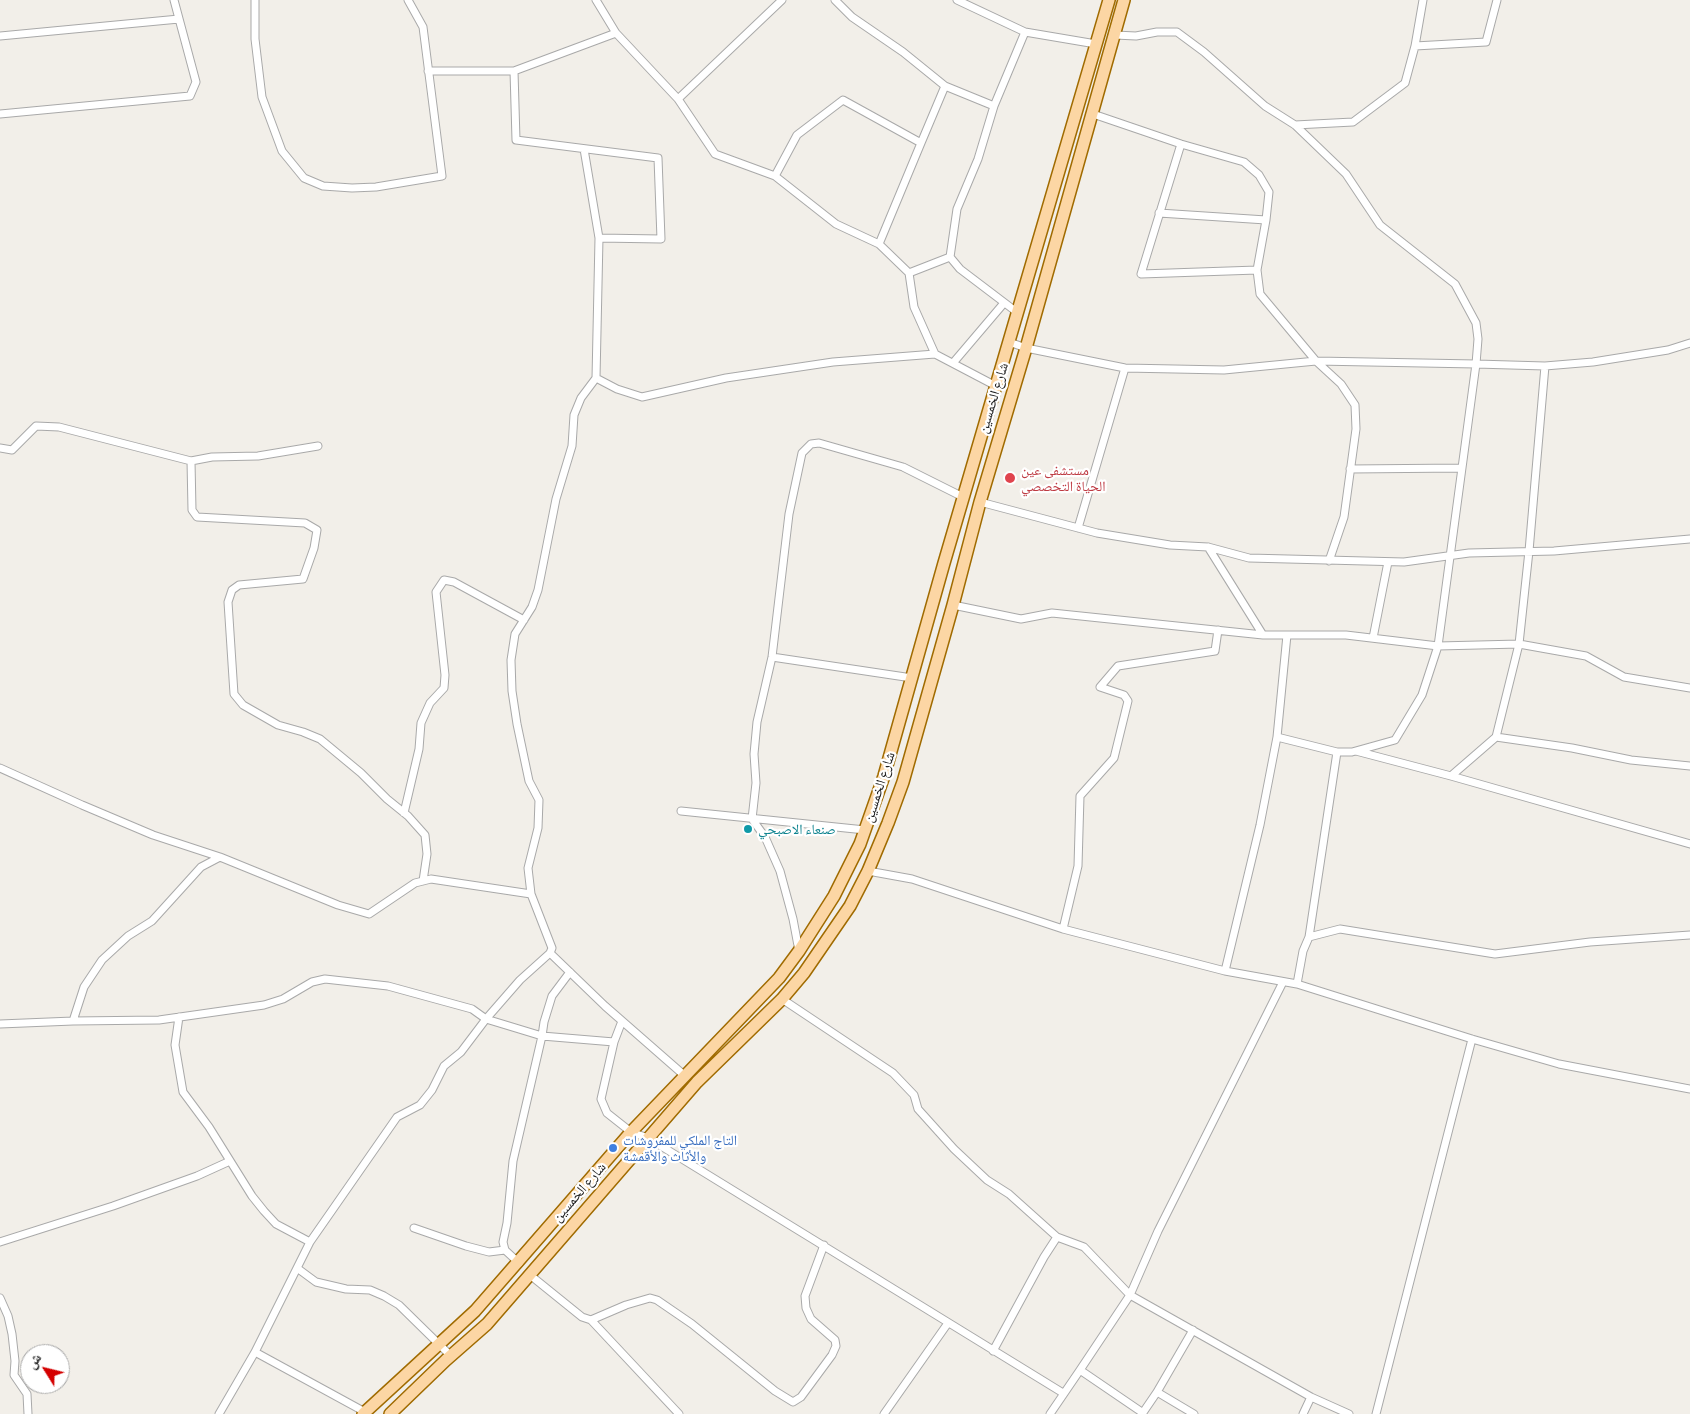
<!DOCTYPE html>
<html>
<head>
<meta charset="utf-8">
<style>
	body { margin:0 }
	#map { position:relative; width:1690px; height:1414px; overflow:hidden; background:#f2efe9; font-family:Commissioner,"Noto Naskh Arabic",sans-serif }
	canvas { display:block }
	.north { position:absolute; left:20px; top:1344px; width:50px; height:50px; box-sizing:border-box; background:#fff; border:1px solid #a7a7a7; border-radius:50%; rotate:306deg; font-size:14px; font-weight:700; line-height:20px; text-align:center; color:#222 }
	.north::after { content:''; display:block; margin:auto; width:18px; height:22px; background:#d40000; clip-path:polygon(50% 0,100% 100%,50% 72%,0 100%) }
</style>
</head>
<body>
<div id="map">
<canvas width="1690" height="1414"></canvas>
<div class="north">ش</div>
</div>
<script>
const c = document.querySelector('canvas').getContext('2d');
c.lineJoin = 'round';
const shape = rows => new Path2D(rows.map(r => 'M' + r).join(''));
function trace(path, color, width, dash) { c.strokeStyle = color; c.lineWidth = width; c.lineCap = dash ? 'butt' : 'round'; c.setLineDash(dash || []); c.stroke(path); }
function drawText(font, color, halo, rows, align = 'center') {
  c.font = font + ' Commissioner,"Noto Naskh Arabic",sans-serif'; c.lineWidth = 4.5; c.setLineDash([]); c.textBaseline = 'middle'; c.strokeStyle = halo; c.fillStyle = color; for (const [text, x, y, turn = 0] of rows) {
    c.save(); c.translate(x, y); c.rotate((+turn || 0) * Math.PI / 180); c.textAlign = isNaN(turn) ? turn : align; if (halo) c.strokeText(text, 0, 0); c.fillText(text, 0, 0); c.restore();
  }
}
const street = shape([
	[255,0,255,39,262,97,282,151,304,178,323,186,352,188,376,187,442,176,423,27,408,0],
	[835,0,852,17,903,52,945,86,994,106],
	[957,0,1025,32,1096,44],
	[616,33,678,99,715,154,775,176],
	[0,36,179,19],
	[1415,46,1486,42,1497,0],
	[428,71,514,71,616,33,596,0],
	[514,71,516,140,658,158,661,239,599,238,584,149],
	[678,99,782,0],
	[0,114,190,96,196,82,174,0],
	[1093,114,1181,144,1244,162,1259,175,1269,192,1266,220,1257,270,1260,294,1316,361,1341,384,1355,405,1356,429,1344,517,1329,561],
	[1295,125,1353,122,1405,83,1415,46,1423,0],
	[921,143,945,86],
	[1181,144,1141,274,1257,270],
	[1159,213,1266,220],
	[599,238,596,378,617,389,642,397,726,378,833,362,935,354],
	[879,244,921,143,843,100,797,135,775,176,836,224,879,244,909,273,914,307,935,354,996,386],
	[909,273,950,257],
	[1018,313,960,269,950,257,957,209,978,159,994,106,1025,32],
	[1009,342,1026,348,1125,368,1224,370,1316,361,1476,364,1478,339,1476,323,1455,284,1380,225,1346,174,1295,125,1265,106,1204,52,1177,32,1157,32,1136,36,1115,35],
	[953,363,1004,303],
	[1545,366,1529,551,1519,644,1586,656,1624,677,1690,688],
	[0,448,12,450,36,426,59,427,191,461,212,457,258,456,318,446],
	[191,461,192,510,197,517,305,523,317,530,314,548,303,579,239,585,232,590,228,602,234,694,243,705,278,725,303,732,320,739,361,773,387,799,408,816,425,835,427,854,423,881],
	[1350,469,1462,468],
	[980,502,1097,533,1170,545,1208,547,1249,558,1404,562,1469,553,1554,551,1690,539],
	[1078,528,1125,368],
	[1208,547,1263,635,1346,635,1438,646,1422,695,1395,740,1352,752,1337,752,1277,737,1260,825,1225,971,1297,984],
	[953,605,1021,619,1052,613,1263,635],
	[1373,638,1388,562],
	[772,657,912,678],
	[1277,737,1287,635],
	[1496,737,1519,644,1438,646,1476,364,1545,366,1593,362,1668,350,1690,343],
	[1356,751,1451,776,1690,844],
	[0,768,82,805,153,835,220,857],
	[1451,776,1496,737,1572,748,1631,760,1690,766],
	[681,811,865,830],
	[404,813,419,749,421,723,430,703,444,688,445,675,436,592,444,580,454,582,524,620],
	[868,871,912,879,1063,929,1078,866,1080,796,1114,758,1128,701,1124,695,1100,687,1118,666,1215,651,1218,630],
	[1063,929,1225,971],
	[1690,935,1590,942,1495,954,1340,929,1309,937,1303,951,1297,984,1472,1039,1559,1064,1690,1089],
	[1309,937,1337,752],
	[799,951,793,919,780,871,765,837,752,819,756,783,754,754,757,722,772,657,789,514,802,453,811,444,819,443,903,467,963,497],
	[550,953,605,1006,685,1076],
	[782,999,893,1073,914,1095,918,1109,954,1149,987,1180,1009,1194,1057,1237,1044,1257,993,1351],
	[179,1017,175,1045,183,1092,209,1127,252,1196,264,1211,276,1224,310,1242],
	[73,1021,84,987,102,960,128,936,152,921,201,867,220,857,338,905,369,914,415,883,431,879,531,894],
	[622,1021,614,1042,601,1099,607,1113,631,1132,648,1138,1063,1393],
	[0,1024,73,1021,159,1020,264,1005,283,999,312,982,325,979,388,986,472,1009,486,1019,542,1036,614,1042],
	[414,1228,466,1246,489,1252,505,1250],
	[1057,1237,1084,1247,1130,1295,1158,1231,1283,982],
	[0,1242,113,1206,197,1176,230,1161],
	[519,1263,505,1250,503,1242,507,1223,513,1161,542,1036,544,1022,552,996,570,972],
	[297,1268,316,1282,346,1289,370,1290,384,1296,399,1305,451,1356],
	[530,1275,582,1317,591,1320,626,1305,650,1298,657,1300,692,1324,775,1391,793,1402,801,1397,832,1355,836,1346,835,1340,811,1319,806,1308,805,1296,824,1245],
	[0,1298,8,1316,12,1334,15,1361,14,1375,27,1394,28,1414],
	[591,1320,679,1414],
	[255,1352,365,1412],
	[1080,1370,1130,1295,1311,1397,1349,1414],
	[1157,1392,1193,1330],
	[219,1414,255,1352,310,1242,397,1117,420,1105,432,1090,444,1066,461,1052,486,1019,520,980,550,953,552,948,531,894,528,868,538,828,539,800,529,781,517,724,512,691,511,660,515,634,532,607,538,590,556,499,572,446,574,415,581,398,596,378],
	[884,1414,948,1323],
	[1050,1414,1080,1370,1143,1413],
	[1142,1414,1157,1392,1194,1414],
	[1303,1414,1311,1397],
	[1376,1414,1472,1039]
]);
const primary = shape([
	[363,1414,475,1311,631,1132,779,978,799,951,834,896,860,844,884,776,944,563,1109,0],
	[390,1414,446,1360,487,1324,697,1082,782,999,804,973,850,906,868,871,888,823,903,782,953,605,980,502,1026,348,1124,0]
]);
const markers = [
	[1010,478,6,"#e0444e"],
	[748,829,5,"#0f9aa8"],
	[613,1148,5,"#3f7fe0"]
];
const streetNames = [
	["شارع الخمسين",993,398,-73],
	["شارع الخمسين",879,787,-72],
	["شارع الخمسين",579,1192,-49]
];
const healthNames = [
	["مستشفى عين",1021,470],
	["الحياة التخصصي",1021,486]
];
const cultureNames = [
	["صنعاء الاصبحي",758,829]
];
const shopNames = [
	["التاج الملكي للمفروشات",623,1140],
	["والأثاث والأقمشة",623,1156]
];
trace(street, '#a9a9a9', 9);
trace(primary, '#a06b00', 14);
trace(street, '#fff', 7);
trace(primary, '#fcd6a4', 11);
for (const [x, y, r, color] of markers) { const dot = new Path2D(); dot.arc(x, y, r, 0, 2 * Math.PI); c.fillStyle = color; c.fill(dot); trace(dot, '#fff', 2); }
drawText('14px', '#222', '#fff', streetNames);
drawText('14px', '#be3a42', '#fff', healthNames, 'left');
drawText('14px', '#0d838f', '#fff', cultureNames, 'left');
drawText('14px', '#366cbe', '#fff', shopNames, 'left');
</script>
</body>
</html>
